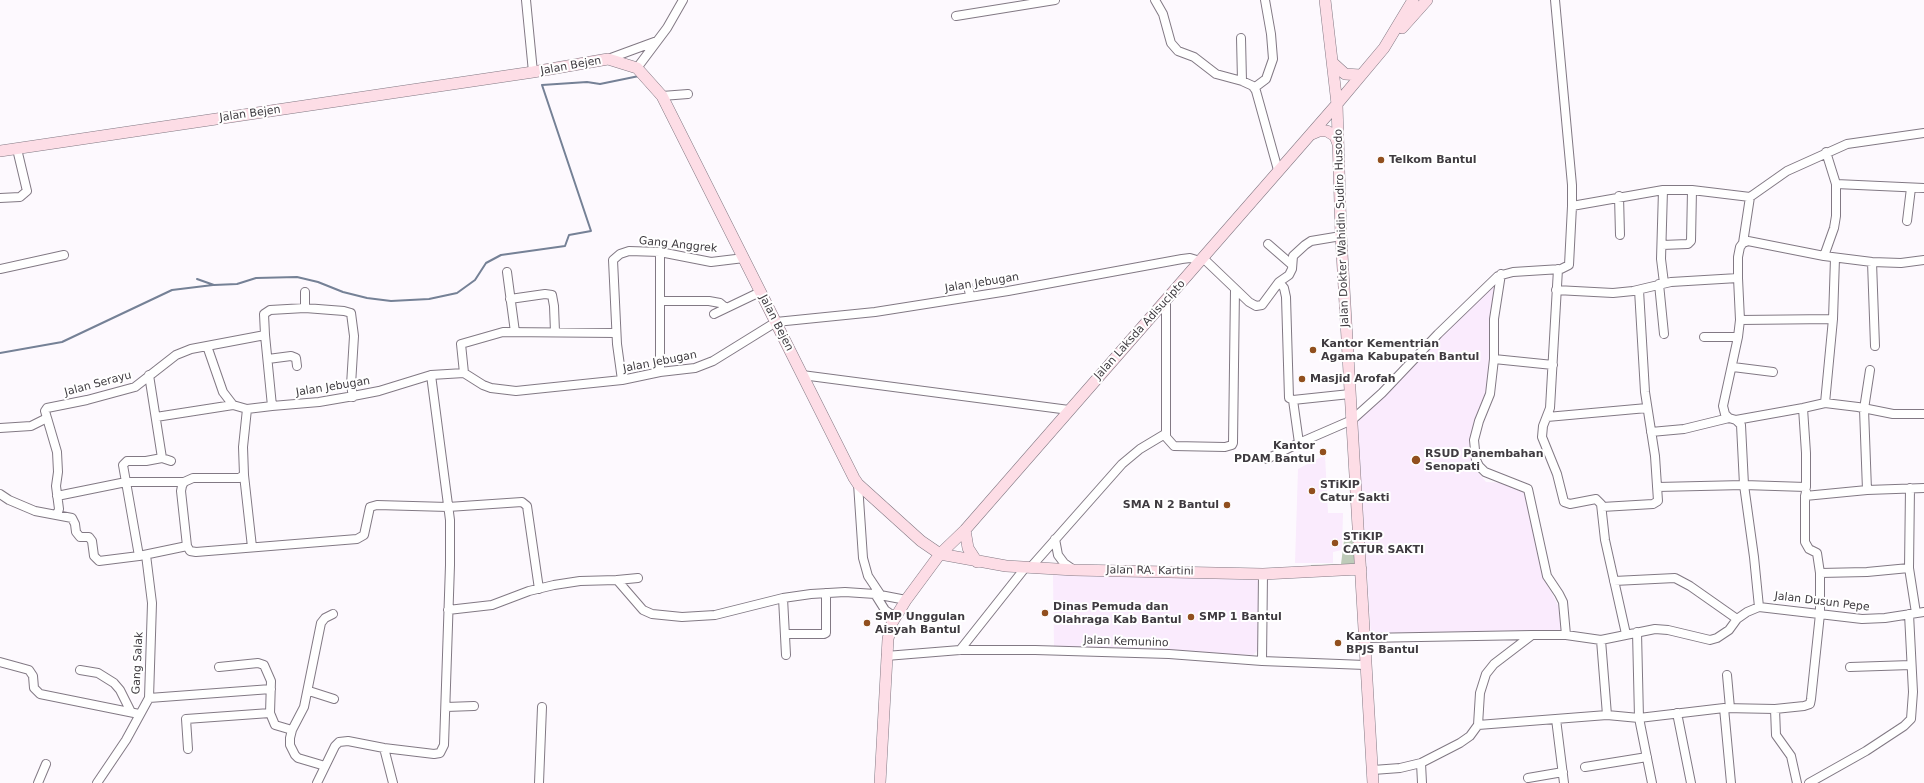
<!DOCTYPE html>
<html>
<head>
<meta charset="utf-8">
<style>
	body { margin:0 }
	canvas { display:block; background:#fdf9fe }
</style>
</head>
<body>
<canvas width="1924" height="783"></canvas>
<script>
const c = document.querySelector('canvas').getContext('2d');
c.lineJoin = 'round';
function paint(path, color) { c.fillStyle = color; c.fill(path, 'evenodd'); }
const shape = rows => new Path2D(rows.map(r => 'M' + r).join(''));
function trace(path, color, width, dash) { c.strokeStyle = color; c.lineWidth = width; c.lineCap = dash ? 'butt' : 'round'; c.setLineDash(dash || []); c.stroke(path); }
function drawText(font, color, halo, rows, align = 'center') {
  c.font = font + ' "DejaVu Sans",sans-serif'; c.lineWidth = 4; c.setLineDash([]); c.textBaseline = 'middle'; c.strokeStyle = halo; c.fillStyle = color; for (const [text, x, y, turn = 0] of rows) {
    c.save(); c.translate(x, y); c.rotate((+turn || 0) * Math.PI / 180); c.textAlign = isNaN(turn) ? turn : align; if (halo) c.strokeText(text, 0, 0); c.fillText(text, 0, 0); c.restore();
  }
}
const built = shape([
	[1499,277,1491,384,1472,451,1475,469,1486,482,1524,484,1536,546,1547,584,1560,609,1563,635,1371,636,1357,419],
	[1325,455,1328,513,1343,513,1342,550,1333,552,1333,563,1295,563,1298,469],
	[1123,574,1256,577,1260,585,1259,649,1253,655,1054,648,1053,575]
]);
const green = shape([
	[1360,532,1362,570,1311,575,1311,565,1341,564,1345,533]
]);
const stream = shape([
	[197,279,214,285,237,284,256,278,297,277,318,282,343,292,367,298,391,301,429,299,457,293,475,280,486,263,501,255,565,246,569,235,591,231,542,85,587,82,600,84,639,76],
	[0,353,62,342,172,290,213,285]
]);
const street = shape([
	[526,0,533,72],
	[1155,0,1163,14,1171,43,1178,51,1194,57,1216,74,1242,81,1253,86,1256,91,1278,170],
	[956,16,1055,0],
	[1241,38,1242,81],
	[608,59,657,41],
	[637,68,667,28,683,0],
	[1254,88,1266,79,1273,59,1271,34,1265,0],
	[662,96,688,94],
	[1836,184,1924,188],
	[1663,190,1661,259,1664,283],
	[1619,196,1620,235],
	[0,198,20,197,27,191,17,149],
	[1572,206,1663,190,1692,190,1750,197,1787,171,1847,144,1924,133],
	[1907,221,1911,188],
	[1743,243,1750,197],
	[1268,244,1291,264],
	[1662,245,1688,244,1691,241,1692,190],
	[1824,256,1834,228,1836,216,1836,184,1826,152],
	[1203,258,1249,302,1256,306,1262,305,1279,282,1289,275,1292,269,1293,256,1305,245,1311,241,1341,236],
	[1872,262,1875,346],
	[0,269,64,255],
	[1558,269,1550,408,1543,426,1542,437,1557,474,1564,502,1570,504,1596,499,1601,504,1605,540,1626,634],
	[507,272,515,332],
	[1501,274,1494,319,1494,359,1490,394,1479,421,1474,440,1476,460,1479,466,1485,472,1528,489,1547,576,1559,594,1563,602,1566,635],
	[1738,278,1738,257,1740,247,1743,243,1748,241,1824,256,1872,262,1901,263,1924,260],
	[1279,282,1284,288,1286,297,1289,398,1293,400,1350,394],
	[1659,284,1664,334],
	[968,286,970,295],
	[1556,290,1613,293,1633,291,1671,282,1738,278,1740,320,1738,337,1723,406,1725,414,1729,418,1736,420,1741,425,1744,485,1657,487],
	[510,299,545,294,552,295,554,306,555,332],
	[661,301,709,301,720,303,726,308],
	[1166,302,1166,437,1174,446,1225,447,1232,445,1233,443,1235,289],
	[305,308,344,311,351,313,354,336,351,385,353,397],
	[714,314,760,292],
	[1740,320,1833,319],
	[265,335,264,314,270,310,305,308,305,292],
	[1704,337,1738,337],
	[207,346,223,392,233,405],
	[268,359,291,356,296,358,297,366],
	[1494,359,1553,365],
	[1733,367,1773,372],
	[660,372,660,252],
	[464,373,461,344,503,332,616,333],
	[149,375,162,458,171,461],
	[802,375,1069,410],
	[622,380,617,344,613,260,620,254,629,251,660,252,711,262,744,258],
	[1293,400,1299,443],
	[1825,403,1833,319,1835,258],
	[247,409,272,406],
	[156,417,233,405,247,409,243,447,244,475,239,478,193,478,184,482,182,486,181,491,187,546,190,551,196,552,357,539,364,535,370,507,377,505,448,507,522,502,527,506,539,589],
	[1547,417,1647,408],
	[47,418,57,452,58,472,56,486,59,509,57,515],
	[1736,420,1803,408,1825,403,1858,407,1893,414,1924,414],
	[0,428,31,426,47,418,45,411,47,408,87,400,135,387,176,355,191,349,265,335,272,406,319,402,348,397,379,391,431,375,464,373,483,385,491,388,516,391,535,389,622,380,660,372,695,368,713,361,776,322,875,312,1008,291,1182,259,1190,258,1200,261],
	[1651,432,1684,429,1729,418],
	[1267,459,1299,443,1352,420,1382,393,1438,334,1498,276,1513,272,1561,269,1569,265,1572,206,1572,185,1555,0],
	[244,475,252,547],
	[858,484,863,558,868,576,880,594],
	[1910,488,1909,568,1916,613],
	[1867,490,1864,409,1870,370],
	[1806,492,1805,496,1867,490,1924,488],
	[0,494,9,500,35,511,72,518,75,524,76,532,80,537,89,537,92,541,94,556,99,561,139,556,187,546],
	[57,496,126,482,123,465,127,461,146,461,162,458],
	[1602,507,1653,504,1658,501,1655,456,1645,392,1639,290],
	[1055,539,1058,555,1064,563,1074,570],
	[139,556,126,482,184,482],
	[1030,568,1122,464,1140,449,1165,434],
	[1820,573,1867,572,1909,568],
	[617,580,638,578],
	[1614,581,1675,578,1690,586,1737,619],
	[875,594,885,610,895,617],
	[783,598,786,655],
	[1759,607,1754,557,1744,485,1806,487,1806,453,1803,408],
	[448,610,492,605,529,591,554,585,580,581,617,580,643,610,652,614,682,617,715,615,783,598,811,594,845,592,875,594,906,600],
	[1637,632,1639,718,1652,783],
	[785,634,824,634,826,633,826,593],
	[1364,638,1532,635],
	[1601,640,1607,715],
	[960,650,1025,568],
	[886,656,960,650,1035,650,1169,654,1262,661,1365,665],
	[1262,661,1263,574],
	[0,662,29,670,33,676,34,688,40,694,139,714],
	[219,667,258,663,264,665,271,681,270,713],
	[1850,667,1911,665],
	[80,670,98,673,114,683,120,690,131,712],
	[1727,675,1730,708],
	[309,691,334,699],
	[149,698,271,689],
	[446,707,474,706],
	[1724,708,1731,783],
	[1775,709,1804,706,1810,704,1811,699,1820,614,1820,573,1817,553,1809,549,1805,542,1805,496],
	[1677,713,1691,783],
	[1556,719,1564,783],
	[1478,725,1607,715,1639,718,1724,708,1775,709,1776,735,1791,756,1797,783],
	[384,748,393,783],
	[188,749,186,719,270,713,275,725,292,730],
	[1421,763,1422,783],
	[325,766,298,758,295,755,290,745,290,738,292,730,304,707,321,623,325,618,333,614],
	[1585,767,1647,757],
	[1373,770,1400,768,1421,763,1460,743,1470,736,1478,725,1480,693,1486,674,1494,664,1532,635,1566,635,1601,640,1655,629,1668,630,1710,640,1717,638,1729,630,1737,619,1747,612,1759,607,1862,619,1885,618,1924,612],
	[1528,778,1563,772],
	[38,783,46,764],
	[97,783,126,740,149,698,152,603,146,555],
	[317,783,335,746,339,742,348,741,384,748,434,754,440,753,444,745,450,565,450,520,431,375],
	[539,783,542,707],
	[1809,783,1866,751,1904,726,1911,719,1913,692,1909,614]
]);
const secondary = shape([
	[1325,0,1337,104,1341,236,1373,783],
	[1402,28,1427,0],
	[1334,64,1345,74,1360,75],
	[1312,134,1319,131,1327,131,1335,136,1338,144],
	[0,151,533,72,608,59,637,68,662,96,854,478,858,484,921,541,940,554,1006,566,1074,570,1263,574,1361,569],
	[965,530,968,548,977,562],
	[880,783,888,639,892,623,906,600,940,554,965,530,1337,104,1384,48,1413,0]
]);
const markers = [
	[1381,160,4,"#914f1e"],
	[1313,350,4,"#914f1e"],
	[1302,379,4,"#914f1e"],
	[1323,452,4,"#914f1e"],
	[1416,460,5,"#914f1e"],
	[1312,491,4,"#914f1e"],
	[1227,505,4,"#914f1e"],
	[1335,543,4,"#914f1e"],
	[1045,613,4,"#914f1e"],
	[1191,617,4,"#914f1e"],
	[867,623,4,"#914f1e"],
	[1338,643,4,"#914f1e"]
];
const streetNames = [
	["Jalan Bejen",571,66,-10],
	["Jalan Bejen",250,114,-8],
	["Jalan Dokter Wahidin Sudiro Husodo",1342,228,-92],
	["Gang Anggrek",678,245,6],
	["Jalan Jebugan",982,283,-9],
	["Jalan Bejen",776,323,63],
	["Jalan Laksda Adisucipto",1140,330,-48],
	["Jalan Jebugan",660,362,-11],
	["Jalan Serayu",98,384,-15],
	["Jalan Jebugan",333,387,-9],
	["Jalan RA. Kartini",1150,571,1],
	["Jalan Dusun Pepe",1822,602,7],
	["Jalan Kemunino",1126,642,2],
	["Gang Salak",138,663,-87]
];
const poiNames = [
	["Telkom Bantul",1389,160],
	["Kantor Kementrian",1321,344],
	["Agama Kabupaten Bantul",1321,357],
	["Masjid Arofah",1310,379],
	["Kantor",1315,446,"right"],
	["PDAM Bantul",1315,459,"right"],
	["RSUD Panembahan",1425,454],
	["Senopati",1425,467],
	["STiKIP",1320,485],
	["Catur Sakti",1320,498],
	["SMA N 2 Bantul",1219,505,"right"],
	["STiKIP",1343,537],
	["CATUR SAKTI",1343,550],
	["Dinas Pemuda dan",1053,607],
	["Olahraga Kab Bantul",1053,620],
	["SMP Unggulan",875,617],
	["Aisyah Bantul",875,630],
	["SMP 1 Bantul",1199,617],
	["Kantor",1346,637],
	["BPJS Bantul",1346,650]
];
paint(built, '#faebfd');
paint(green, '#becbb9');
trace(stream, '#758196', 2);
trace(street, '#827984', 10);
trace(secondary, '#827984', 12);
trace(street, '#fff', 8);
trace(secondary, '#fddde6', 11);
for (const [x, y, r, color] of markers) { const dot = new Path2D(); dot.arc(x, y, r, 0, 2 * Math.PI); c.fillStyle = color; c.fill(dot); trace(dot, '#fff', 1.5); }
drawText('11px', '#3f3b40', '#fff', streetNames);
drawText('bold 11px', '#3f3b40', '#fff', poiNames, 'left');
</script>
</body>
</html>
